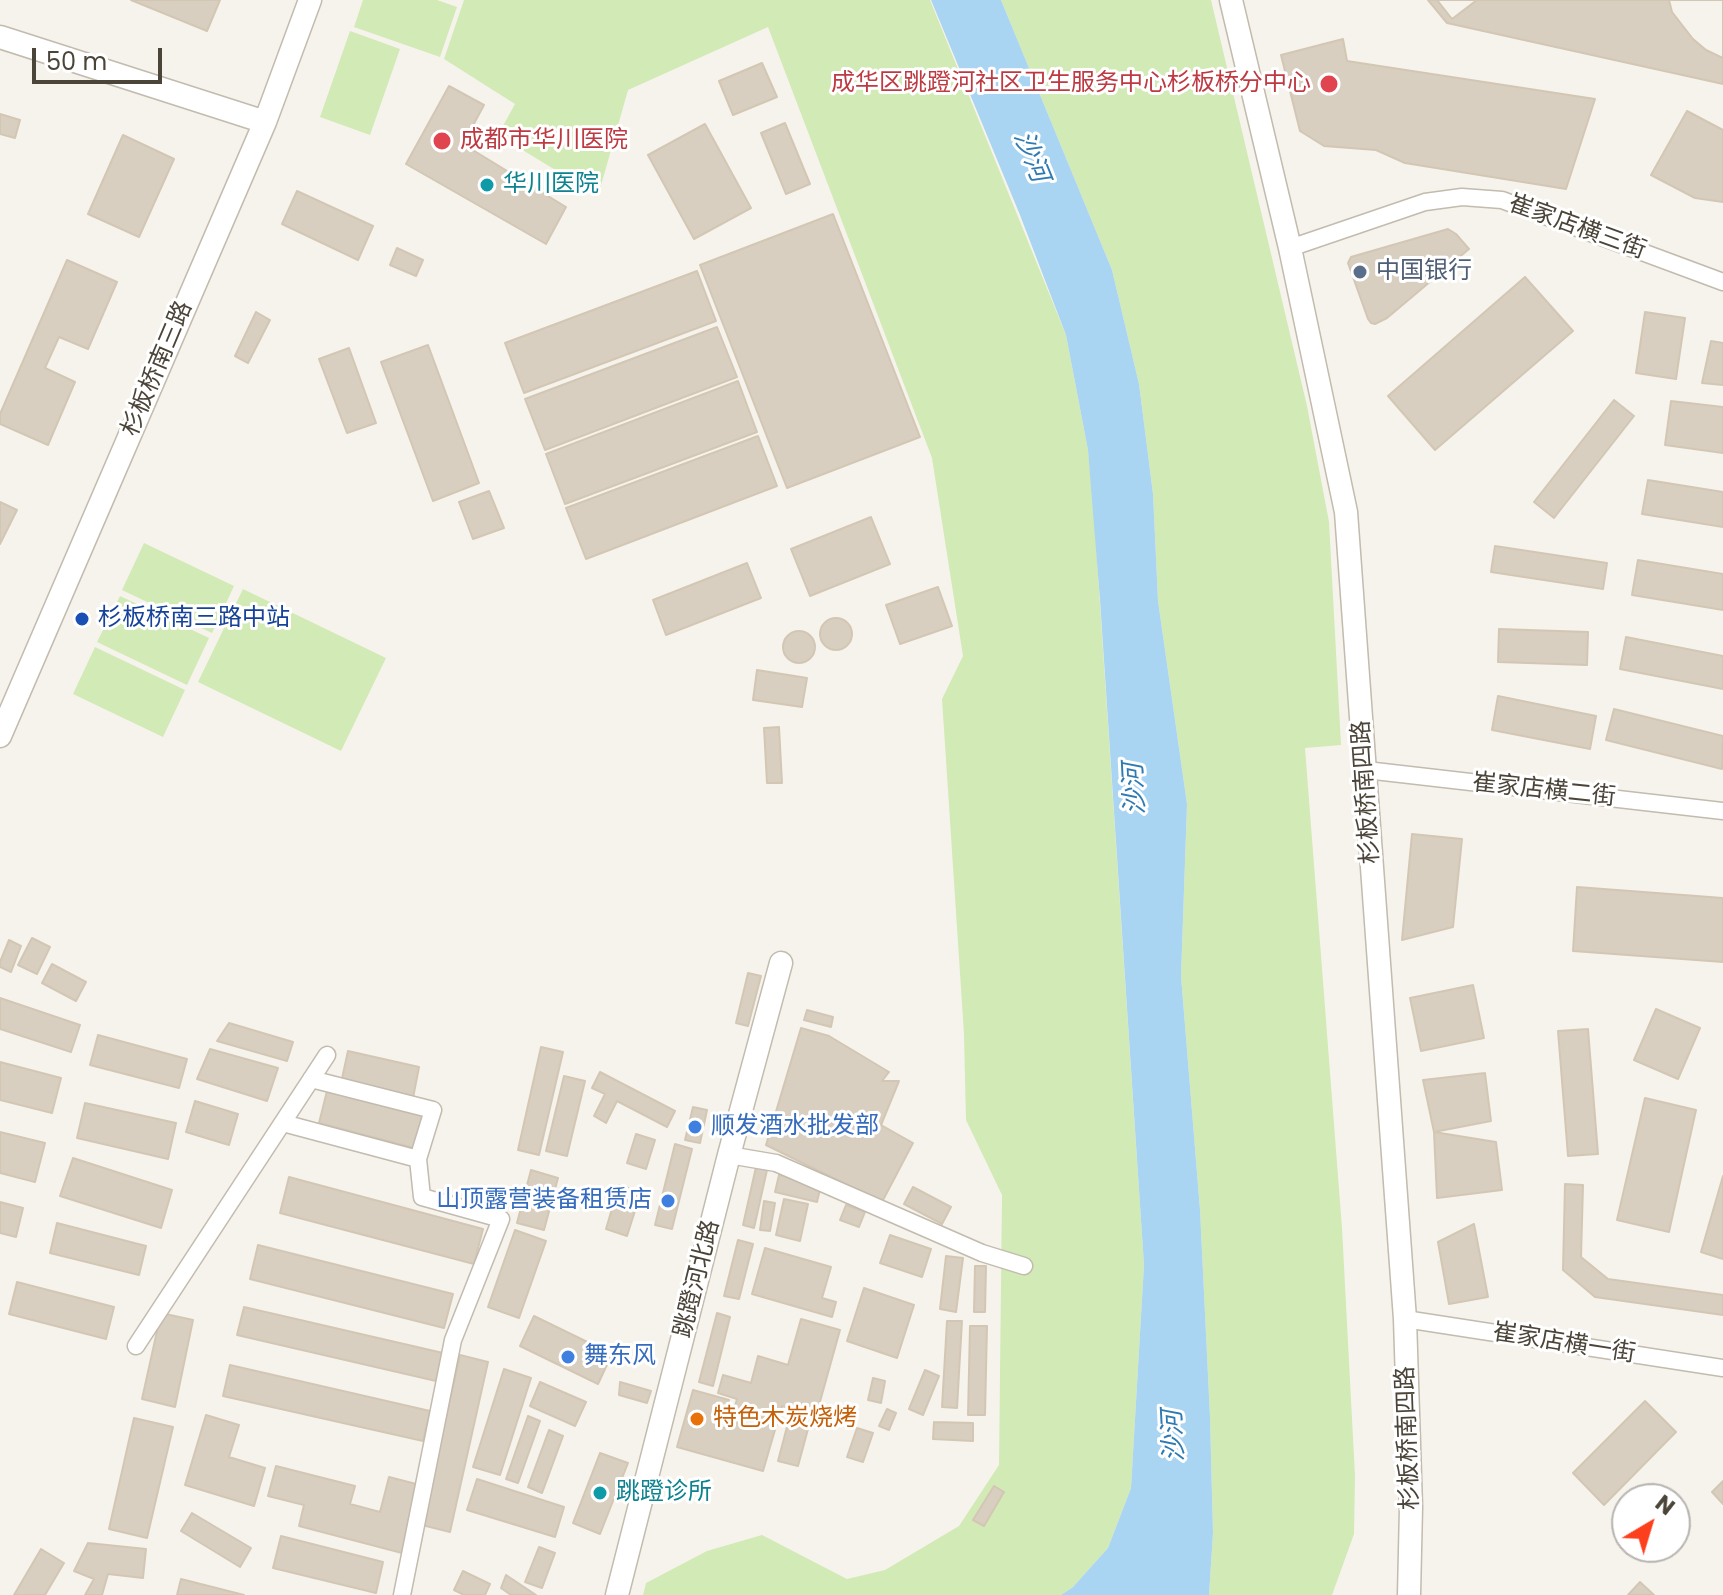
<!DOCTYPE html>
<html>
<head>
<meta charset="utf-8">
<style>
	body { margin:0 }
	#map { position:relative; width:1723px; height:1595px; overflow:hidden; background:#f6f3ec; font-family:Poppins,sans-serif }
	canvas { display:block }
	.north { position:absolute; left:1611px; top:1483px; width:80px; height:80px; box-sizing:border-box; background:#fff; border:2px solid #b7b4b0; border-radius:50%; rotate:38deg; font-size:22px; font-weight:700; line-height:32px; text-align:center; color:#4b4439 }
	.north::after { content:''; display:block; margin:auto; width:28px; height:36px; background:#fc3f1d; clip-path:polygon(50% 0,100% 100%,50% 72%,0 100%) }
	.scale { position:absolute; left:32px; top:48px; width:130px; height:36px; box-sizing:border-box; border:4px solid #4b4439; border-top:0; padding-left:10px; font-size:24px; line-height:28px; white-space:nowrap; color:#4b4439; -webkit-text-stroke:6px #fff; paint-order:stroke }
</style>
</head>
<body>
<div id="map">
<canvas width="1723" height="1595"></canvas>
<div class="north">N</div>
<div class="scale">50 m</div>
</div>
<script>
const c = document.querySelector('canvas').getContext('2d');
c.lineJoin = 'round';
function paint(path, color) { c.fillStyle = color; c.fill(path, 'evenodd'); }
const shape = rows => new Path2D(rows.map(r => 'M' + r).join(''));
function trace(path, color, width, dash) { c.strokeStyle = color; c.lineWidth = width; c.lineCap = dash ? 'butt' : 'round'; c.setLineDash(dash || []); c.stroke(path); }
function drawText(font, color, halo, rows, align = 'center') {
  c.font = font + ' Poppins,"Noto Sans SC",sans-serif'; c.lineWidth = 6; c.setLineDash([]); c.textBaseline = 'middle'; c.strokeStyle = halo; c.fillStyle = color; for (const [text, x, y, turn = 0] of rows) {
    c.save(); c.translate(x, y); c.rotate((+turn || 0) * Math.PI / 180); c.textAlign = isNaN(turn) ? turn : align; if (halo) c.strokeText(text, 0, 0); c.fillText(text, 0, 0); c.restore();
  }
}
const green = shape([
	[363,0,437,0,457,7,440,57,354,27],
	[464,0,930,0,1066,335,1088,450,1093,499,1144,1265,1131,1488,1108,1548,1073,1587,1061,1595,643,1595,646,1583,707,1551,762,1535,847,1579,885,1570,959,1526,999,1465,1002,1195,966,1120,964,1034,942,699,963,656,932,458,768,27,628,90,598,196,498,135,515,104,444,59],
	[1001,0,1211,0,1307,406,1329,522,1341,745,1305,748,1342,1228,1355,1476,1354,1534,1332,1595,1209,1595,1213,1533,1210,1417,1200,1210,1181,976,1187,804,1158,601,1153,494,1139,384,1112,270],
	[350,31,400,49,370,135,320,117],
	[144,543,234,586,212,633,122,590],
	[243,589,386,658,341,751,198,682],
	[120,596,209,638,187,685,97,642],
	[95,647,185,690,163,737,73,694]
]);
const water = shape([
	[931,0,1001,0,1112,270,1139,384,1153,494,1158,601,1187,804,1181,976,1200,1210,1210,1417,1213,1533,1209,1595,1061,1595,1073,1587,1108,1548,1131,1488,1144,1265,1100,600,1088,450,1066,335,1020,215]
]);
const building = shape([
	[131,0,220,0,207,31,131,0],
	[1428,0,1723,0,1723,84,1447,23,1428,0],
	[1437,0,1477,0,1452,19,1437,0],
	[1669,0,1723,0,1723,58,1706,50,1693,39,1672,12,1669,0],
	[1343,39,1347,61,1595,99,1566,189,1405,163,1376,150,1324,146,1300,131,1281,55,1343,39],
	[762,63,777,97,733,115,719,81,762,63],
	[449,86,484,105,463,144,566,207,546,244,406,164,449,86],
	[1687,111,1723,130,1723,202,1695,198,1651,175,1687,111],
	[0,114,20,120,15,138,0,134,0,114],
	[785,123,810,184,786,194,761,133,785,123],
	[705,124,751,208,694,239,648,155,705,124],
	[123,135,174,159,139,237,88,214,123,135],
	[297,191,373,226,358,260,282,224,297,191],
	[833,214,920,437,787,488,700,265,833,214],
	[1448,229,1456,234,1469,249,1387,318,1375,324,1371,323,1368,319,1348,263,1351,257,1448,229],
	[397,248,423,260,416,276,390,265,397,248],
	[67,260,117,282,88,349,59,337,45,368,75,382,48,445,0,424,0,414,67,260],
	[697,271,716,321,524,393,505,343,697,271],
	[1525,277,1573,331,1435,450,1388,396,1525,277],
	[256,312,270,320,248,363,235,356,256,312],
	[1645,312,1685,318,1676,379,1636,373,1645,312],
	[717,327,737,377,545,450,525,399,717,327],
	[1711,341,1723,343,1723,385,1702,383,1711,341],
	[428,345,479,483,433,501,381,362,428,345],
	[349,348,376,423,347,433,319,359,349,348],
	[738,381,757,432,565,504,546,454,738,381],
	[1614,400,1634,416,1554,518,1534,502,1614,400],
	[1671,401,1723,407,1723,453,1665,445,1671,401],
	[758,436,777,486,586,559,566,508,758,436],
	[1648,480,1723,492,1723,527,1642,514,1648,480],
	[489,491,504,528,473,539,459,502,489,491],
	[0,502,17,510,0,544,0,502],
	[871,517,890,564,810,596,791,549,871,517],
	[1495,546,1607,563,1603,589,1491,572,1495,546],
	[1638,560,1723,574,1723,610,1632,595,1638,560],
	[747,563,761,598,666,635,653,600,747,563],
	[938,587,952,626,900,644,886,605,938,587],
	'820 634a16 16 0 1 1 32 0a16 16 0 1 1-32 0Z',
	[1499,629,1588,632,1587,665,1498,662,1499,629],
	'783 647a16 16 0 1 1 32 0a16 16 0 1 1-32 0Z',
	[1626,637,1723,656,1723,689,1620,669,1626,637],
	[757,670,807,678,802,707,753,700,757,670],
	[1498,696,1596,716,1590,749,1492,730,1498,696],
	[1614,709,1723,736,1722,769,1606,740,1614,709],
	[779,727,782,783,767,783,764,728,779,727],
	[1412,834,1462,839,1453,927,1402,940,1412,834],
	[1577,887,1723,898,1723,962,1573,951,1577,887],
	[32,938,50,947,37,974,18,965,32,938],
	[9,940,21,946,11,972,0,967,0,962,9,940],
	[52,964,86,982,76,1001,42,983,52,964],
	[748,973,761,976,748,1026,736,1023,748,973],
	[1473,985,1484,1038,1421,1051,1410,998,1473,985],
	[0,998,80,1025,71,1052,0,1029,0,998],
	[1656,1009,1700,1028,1678,1079,1634,1060,1656,1009],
	[807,1010,833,1017,831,1027,804,1020,807,1010],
	[229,1023,293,1042,287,1061,217,1041,229,1023],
	[801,1028,829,1036,889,1072,882,1081,899,1081,881,1125,913,1143,882,1202,766,1145,801,1028],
	[1588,1029,1598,1154,1568,1156,1558,1031,1588,1029],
	[98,1035,187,1059,179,1088,90,1065,98,1035],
	[541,1047,563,1052,539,1155,518,1150,541,1047],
	[210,1049,278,1068,267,1101,197,1079,210,1049],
	[348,1051,419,1067,413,1098,341,1083,348,1051],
	[0,1062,61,1078,52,1113,0,1100,0,1062],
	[600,1072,675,1111,667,1127,617,1101,606,1123,594,1116,605,1094,592,1088,600,1072],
	[1485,1073,1491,1121,1434,1132,1423,1080,1485,1073],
	[564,1076,585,1081,567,1156,546,1151,564,1076],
	[327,1091,423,1116,414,1148,319,1123,327,1091],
	[1645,1098,1696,1110,1669,1232,1617,1220,1645,1098],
	[195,1101,238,1114,229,1145,186,1132,195,1101],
	[85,1103,176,1123,168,1159,77,1138,85,1103],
	[693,1107,707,1110,700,1143,685,1140,693,1107],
	[0,1132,45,1143,35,1182,0,1173,0,1132],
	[1434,1132,1496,1142,1502,1190,1437,1198,1434,1132],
	[636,1134,655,1140,646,1169,627,1163,636,1134],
	[675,1144,692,1149,672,1229,655,1225,675,1144],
	[73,1158,172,1190,161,1228,60,1196,73,1158],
	[756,1167,767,1170,754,1228,743,1225,756,1167],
	[531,1170,558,1178,544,1230,517,1223,531,1170],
	[779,1175,821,1185,817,1202,775,1192,779,1175],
	[1723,1176,1723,1259,1701,1252,1723,1176],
	[289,1177,483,1229,474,1264,280,1213,289,1177],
	[1565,1184,1583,1185,1581,1257,1608,1279,1723,1295,1723,1315,1595,1297,1563,1270,1565,1184],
	[619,1185,641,1192,627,1236,606,1229,619,1185],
	[913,1187,951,1207,942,1224,904,1204,913,1187],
	[784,1199,808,1204,800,1241,776,1235,784,1199],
	[764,1201,775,1203,770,1231,760,1230,764,1201],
	[0,1202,23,1208,16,1237,0,1233,0,1202],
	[846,1205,865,1212,859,1227,840,1220,846,1205],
	[57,1223,146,1246,139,1275,50,1253,57,1223],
	[1474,1224,1488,1297,1449,1304,1438,1242,1474,1224],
	[515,1230,546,1241,519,1318,488,1307,515,1230],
	[890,1235,931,1249,922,1277,880,1263,890,1235],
	[738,1240,753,1244,739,1299,724,1296,738,1240],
	[258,1245,453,1294,444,1328,250,1279,258,1245],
	[765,1248,831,1267,822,1298,836,1302,832,1317,752,1294,765,1248],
	[946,1256,963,1258,956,1312,940,1309,946,1256],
	[975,1266,986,1266,985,1312,974,1312,975,1266],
	[17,1282,114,1307,106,1339,9,1314,17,1282],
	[864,1288,914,1305,897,1358,847,1341,864,1288],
	[244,1307,443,1353,436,1381,237,1335,244,1307],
	[161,1313,193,1320,175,1407,142,1399,161,1313],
	[717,1313,730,1317,713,1386,699,1382,717,1313],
	[534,1316,612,1354,598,1384,520,1346,534,1316],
	[801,1319,840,1330,816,1416,782,1406,763,1471,677,1447,693,1390,729,1400,721,1427,728,1429,737,1399,718,1393,723,1375,751,1383,758,1356,788,1365,801,1319],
	[947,1321,962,1321,957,1408,942,1407,947,1321],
	[970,1326,987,1326,985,1415,968,1415,970,1326],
	[460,1355,488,1362,450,1532,422,1525,460,1355],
	[230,1365,430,1411,423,1441,223,1396,230,1365],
	[504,1369,531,1378,500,1475,473,1467,504,1369],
	[925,1370,939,1376,923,1415,909,1409,925,1370],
	[873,1378,885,1381,881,1403,868,1400,873,1378],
	[540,1382,586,1402,575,1426,530,1406,540,1382],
	[620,1382,651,1391,647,1403,619,1395,620,1382],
	[1645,1401,1676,1432,1604,1505,1573,1473,1645,1401],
	[887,1409,896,1413,889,1430,879,1426,887,1409],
	[206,1415,239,1425,229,1457,265,1468,254,1506,185,1485,206,1415],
	[528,1416,540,1421,518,1483,506,1479,528,1416],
	[134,1418,173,1427,147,1538,109,1529,134,1418],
	[934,1422,973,1423,973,1441,933,1439,934,1422],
	[788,1423,808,1429,798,1466,778,1461,788,1423],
	[857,1428,873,1433,863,1462,847,1457,857,1428],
	[549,1430,563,1436,542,1493,528,1487,549,1430],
	[600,1453,628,1463,600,1534,573,1523,600,1453],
	[276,1466,355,1486,350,1504,380,1512,389,1477,420,1485,402,1553,299,1526,304,1505,268,1496,276,1466],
	[477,1479,564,1507,555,1537,467,1510,477,1479],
	[1723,1481,1723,1504,1712,1492,1723,1481],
	[994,1486,1004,1492,984,1526,973,1520,994,1486],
	[192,1513,251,1548,240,1567,181,1531,192,1513],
	[281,1536,383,1562,376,1593,273,1568,281,1536],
	[88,1543,146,1549,143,1578,108,1574,102,1595,85,1595,94,1579,74,1571,88,1543],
	[539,1547,555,1553,542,1588,525,1582,539,1547],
	[41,1549,64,1563,45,1595,14,1595,41,1549],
	[463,1571,490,1584,485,1595,464,1595,454,1590,463,1571],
	[506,1575,536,1595,511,1595,501,1588,506,1575],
	[181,1579,244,1595,177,1595,181,1579],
	[1640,1582,1654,1595,1628,1595,1640,1582]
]);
const minor = shape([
	[1290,248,1425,202,1462,197,1502,200,1723,282],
	[1366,770,1723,811],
	[283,1123,418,1159,433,1110,311,1079],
	[729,1155,776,1163,982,1253,1024,1266],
	[1405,1319,1723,1368],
	[136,1346,327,1055],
	[402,1595,453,1340,501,1219,422,1197,418,1159]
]);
const tertiary = shape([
	[1231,0,1290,248,1346,512,1405,1319,1411,1507,1409,1595],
	[0,37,265,122],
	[0,736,265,122,310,0],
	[617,1595,729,1155,781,963]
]);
const markers = [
	[1329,84,10,"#e0444e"],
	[442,141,10,"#e0444e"],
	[487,185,8,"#0f9aa8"],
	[1360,272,8,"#5c6f8a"],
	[82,619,8,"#1a4fb4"],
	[695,1127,8,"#3f7fe0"],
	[668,1201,8,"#3f7fe0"],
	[568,1357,8,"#3f7fe0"],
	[697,1419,8,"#e8710a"],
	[600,1493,8,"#0f9aa8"]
];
const healthNames = [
	["成华区跳蹬河社区卫生服务中心杉板桥分中心",1311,84],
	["成都市华川医院",460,141,"left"]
];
const cultureNames = [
	["华川医院",503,185],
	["跳蹬诊所",616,1493]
];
const streetNames = [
	["崔家店横三街",1577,228,20],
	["杉板桥南三路",158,369,-67],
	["崔家店横二街",1544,791,6],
	["杉板桥南四路",1367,792,-94],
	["跳蹬河北路",698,1279,-76],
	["崔家店横一街",1564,1344,9],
	["杉板桥南四路",1409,1438,-92]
];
const serviceNames = [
	["中国银行",1376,272]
];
const transitNames = [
	["杉板桥南三路中站",98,619]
];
const shopNames = [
	["顺发酒水批发部",711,1127],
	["山顶露营装备租赁店",652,1201,"right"],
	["舞东风",584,1357]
];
const foodNames = [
	["特色木炭烧烤",713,1419]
];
const waterNames = [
	["沙河",1030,157,68],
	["沙河",1136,789,-93],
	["沙河",1175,1436,-93]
];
paint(green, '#d2eab5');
paint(water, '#a9d4f2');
paint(building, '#d8cfc1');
trace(building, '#d3c7b4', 2);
trace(minor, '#c2bbae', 19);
trace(tertiary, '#c2bbae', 25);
trace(minor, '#fff', 16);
trace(tertiary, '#fff', 22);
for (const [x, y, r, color] of markers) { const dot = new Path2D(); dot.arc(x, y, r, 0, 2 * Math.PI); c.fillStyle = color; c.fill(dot); trace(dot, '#fff', 3); }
drawText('24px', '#be3a42', '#fff', healthNames, 'right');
drawText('24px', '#0d838f', '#fff', cultureNames, 'left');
drawText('24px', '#4b4439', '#fff', streetNames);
drawText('24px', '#4e5e75', '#fff', serviceNames, 'left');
drawText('24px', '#164399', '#fff', transitNames, 'left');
drawText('24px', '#366cbe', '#fff', shopNames, 'left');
drawText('24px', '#c56008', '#fff', foodNames, 'left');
drawText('italic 26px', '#2e7ab2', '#fff', waterNames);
</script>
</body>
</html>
